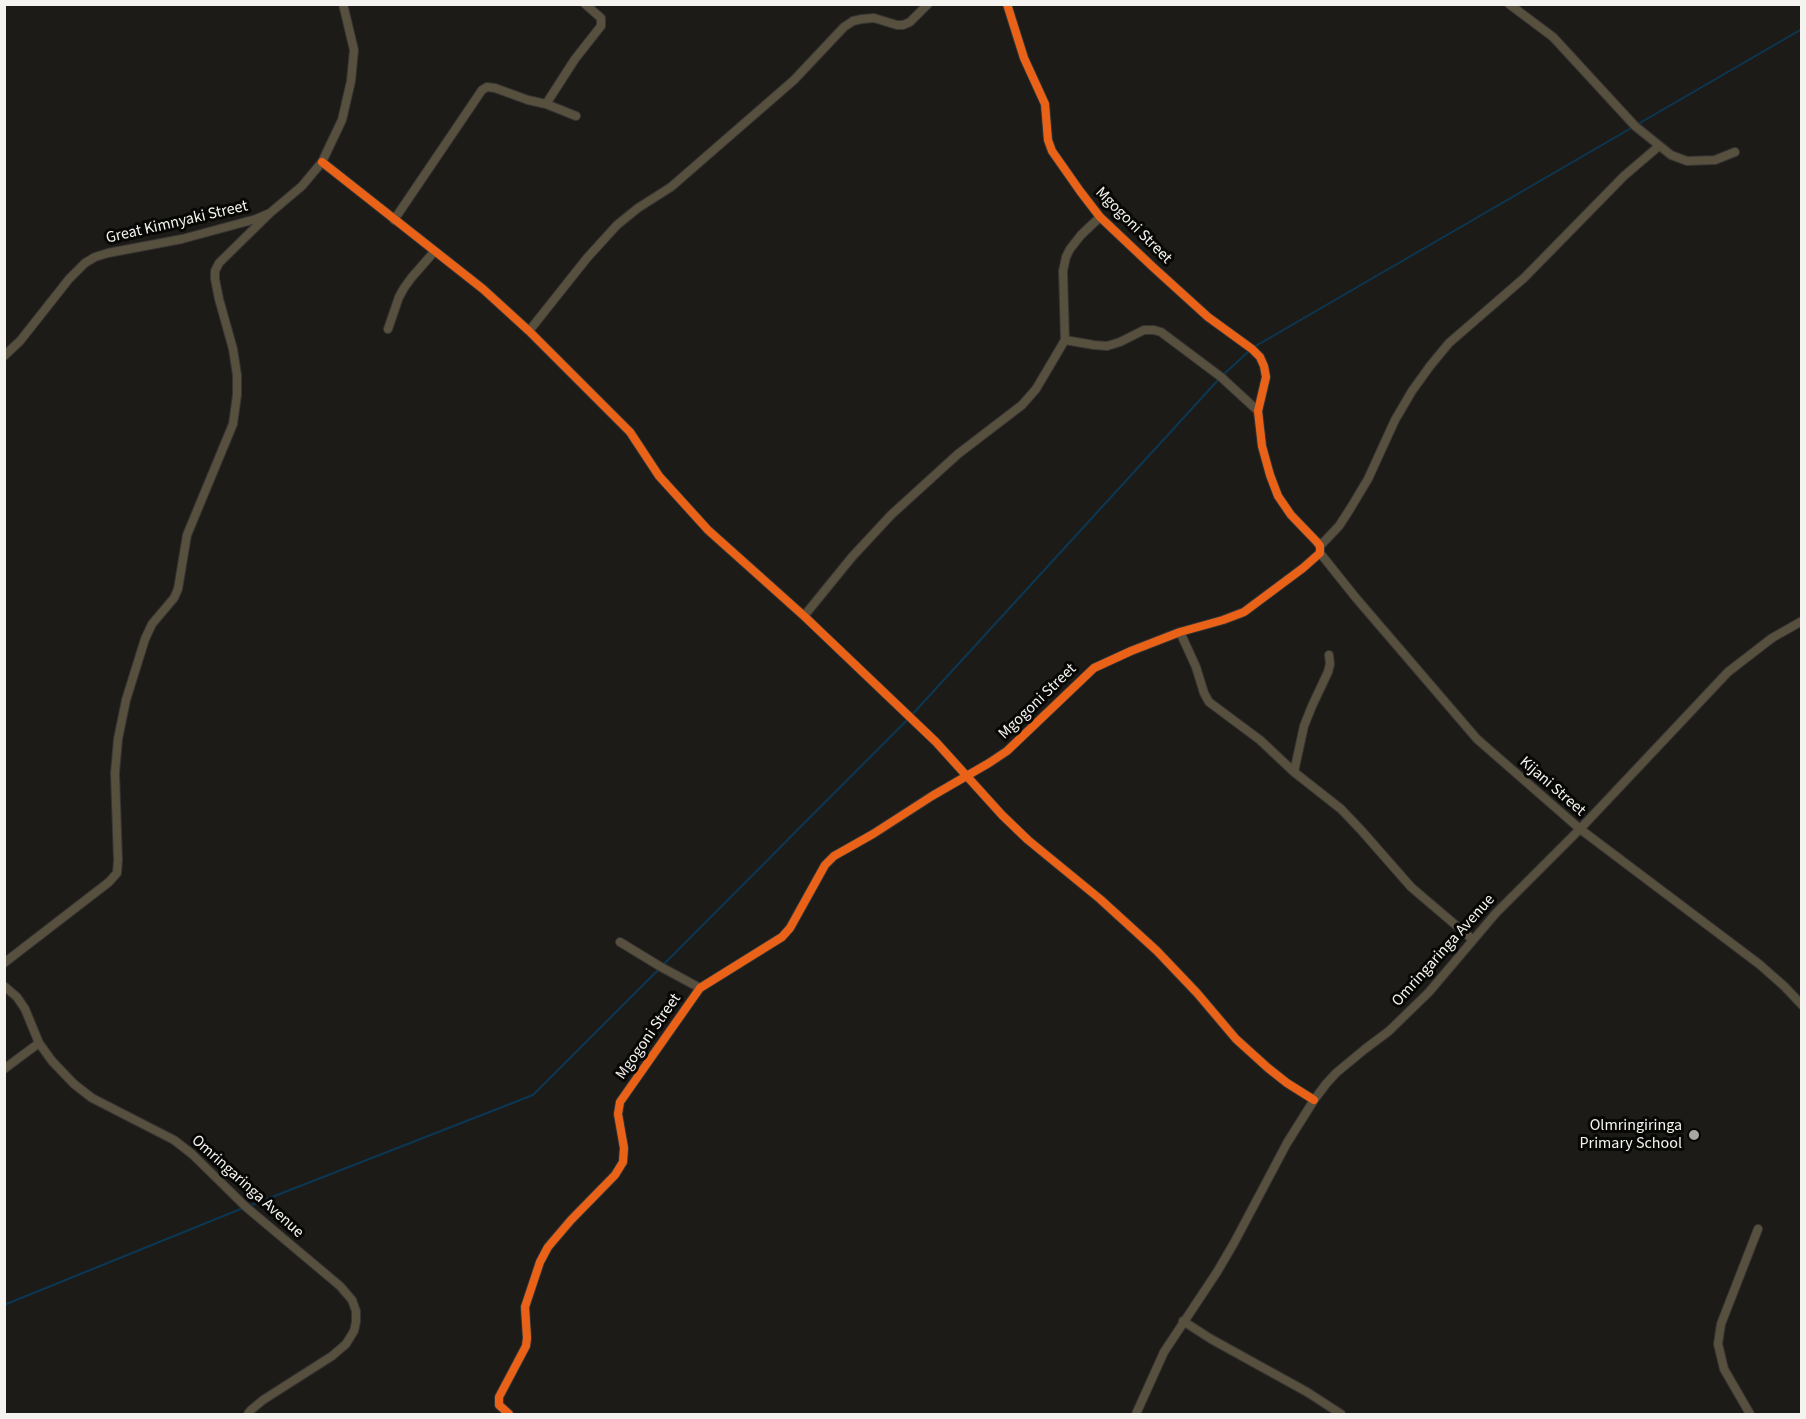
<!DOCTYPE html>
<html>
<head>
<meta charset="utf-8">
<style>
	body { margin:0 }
	#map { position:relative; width:1806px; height:1419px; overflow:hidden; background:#1d1b18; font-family:"Source Sans 3",sans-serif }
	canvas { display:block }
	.frame { position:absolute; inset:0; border:6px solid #f4f3f0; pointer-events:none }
</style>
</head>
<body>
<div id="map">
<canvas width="1806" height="1419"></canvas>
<div class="frame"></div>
</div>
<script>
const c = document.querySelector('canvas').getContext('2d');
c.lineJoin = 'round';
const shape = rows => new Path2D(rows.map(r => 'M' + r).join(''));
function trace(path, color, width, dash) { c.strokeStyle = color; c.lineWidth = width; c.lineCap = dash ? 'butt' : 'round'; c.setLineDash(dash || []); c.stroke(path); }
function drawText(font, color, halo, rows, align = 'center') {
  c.font = font + ' "Source Sans 3",sans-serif'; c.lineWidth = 6; c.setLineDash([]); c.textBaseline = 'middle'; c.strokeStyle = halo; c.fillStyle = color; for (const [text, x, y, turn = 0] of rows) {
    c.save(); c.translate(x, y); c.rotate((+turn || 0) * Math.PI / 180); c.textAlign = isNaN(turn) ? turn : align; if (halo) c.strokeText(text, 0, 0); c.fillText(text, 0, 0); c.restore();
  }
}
const stream = shape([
	[1638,124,1802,29],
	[1254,347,1633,127],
	[1223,375,1249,351],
	[663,965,909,718,1219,379],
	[249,1206,533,1095,659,969],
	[4,1305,243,1208]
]);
const street = shape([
	[1509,4,1553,37,1635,126,1671,155,1687,161,1715,160,1735,152],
	[546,104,575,59,601,26,601,18,585,4],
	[322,162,483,289,529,331,630,432,659,476,708,530,804,616,936,742,1002,815,1028,840,1100,899,1157,951,1197,993,1236,1039,1268,1068,1287,1083,1314,1100],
	[394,220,482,90,487,87,495,88,528,100,546,104,576,116],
	[388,329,399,297,404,288,412,277,434,252],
	[529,331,587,258,617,225,638,208,671,187,794,80,844,27,853,21,862,19,874,18,897,25,903,25,910,22,928,4],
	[1065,340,1094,345,1107,346,1120,342,1144,330,1154,330,1161,332,1221,377,1258,411],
	[4,356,20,341,69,279,85,263,95,257,108,253,182,239,256,219,270,213,302,186,322,162,342,120,351,81,354,50,343,4],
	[1320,546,1339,526,1350,509,1368,479,1395,420,1412,391,1430,366,1449,343,1524,278,1624,176,1659,146],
	[1320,553,1356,598,1477,739,1580,829,1759,964,1784,986,1802,1005],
	[804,616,852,557,891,515,958,454,1022,405,1036,389,1065,340,1063,271,1066,257,1070,249,1081,235,1100,217],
	[1180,632,1196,667,1204,693,1209,702,1260,740,1294,772,1341,809,1361,830,1411,887,1472,939],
	[1294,772,1304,726,1312,706,1328,672,1330,664,1329,655],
	[620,942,661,967,700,988],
	[4,963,109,882,117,873,118,860,115,773,118,739,126,700,145,639,152,624,174,598,178,589,187,535,233,424,237,395,237,375,233,349,219,299,215,279,215,271,219,263,270,213],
	[4,986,17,997,25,1009,39,1043,52,1061,74,1084,92,1098,174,1140,192,1154,246,1207,340,1286,352,1300,356,1311,356,1322,354,1331,346,1344,332,1356,263,1400,251,1410,248,1414],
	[4,1069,39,1043],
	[1183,1321,1211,1339,1307,1392,1341,1414],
	[509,1414,499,1405,499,1397,526,1346,527,1338,525,1307,540,1262,548,1247,571,1220,615,1175,623,1162,624,1148,618,1114,620,1102,700,988,782,937,790,928,825,865,834,856,873,834,932,796,989,763,1007,751,1094,668,1131,651,1180,632,1223,620,1244,612,1303,568,1320,553,1320,546,1317,542,1291,515,1278,496,1270,475,1262,446,1258,411,1266,377,1264,366,1260,357,1252,349,1208,317,1154,268,1100,217,1080,191,1052,151,1048,140,1045,104,1024,58,1007,4],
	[1136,1414,1164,1352,1217,1272,1234,1243,1287,1143,1314,1100,1326,1084,1336,1073,1365,1049,1389,1031,1429,992,1496,913,1580,829,1728,672,1772,638,1802,621],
	[1750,1414,1724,1369,1718,1344,1721,1324,1758,1229]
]);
const cycleway = shape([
	[322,162,483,289,529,331,630,432,659,476,708,530,804,616,936,742,1002,815,1028,840,1100,899,1157,951,1197,993,1236,1039,1268,1068,1287,1083,1314,1100],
	[509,1414,499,1405,499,1397,526,1346,527,1338,525,1307,540,1262,548,1247,571,1220,615,1175,623,1162,624,1148,618,1114,620,1102,700,988,782,937,790,928,825,865,834,856,873,834,932,796,989,763,1007,751,1094,668,1131,651,1180,632,1223,620,1244,612,1303,568,1320,553,1320,546,1317,542,1291,515,1278,496,1270,475,1262,446,1258,411,1266,377,1264,366,1260,357,1252,349,1208,317,1154,268,1100,217,1080,191,1052,151,1048,140,1045,104,1024,58,1007,4]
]);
const markers = [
	[1694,1135,6,"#a9a7a4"]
];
const streetNames = [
	["Great Kimnyaki Street",177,223,-13],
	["Mgogoni Street",1133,226,45],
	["Mgogoni Street",1038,702,-44],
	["Kijani Street",1552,787,41],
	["Omringaringa Avenue",1444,951,-48],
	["Mgogoni Street",649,1037,-55],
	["Omringaringa Avenue",247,1187,42]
];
const poiNames = [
	["Olmringiringa",1682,1126],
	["Primary School",1682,1144]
];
trace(stream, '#0b3753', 2);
trace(street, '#363533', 10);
trace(street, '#58503f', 8);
trace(cycleway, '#ea6118', 8);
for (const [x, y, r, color] of markers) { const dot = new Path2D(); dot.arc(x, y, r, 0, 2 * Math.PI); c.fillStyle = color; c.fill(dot); trace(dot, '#070705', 2); }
drawText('16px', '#f4f3f0', '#070705', streetNames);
drawText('16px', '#f4f3f0', '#070705', poiNames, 'right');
</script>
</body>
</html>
